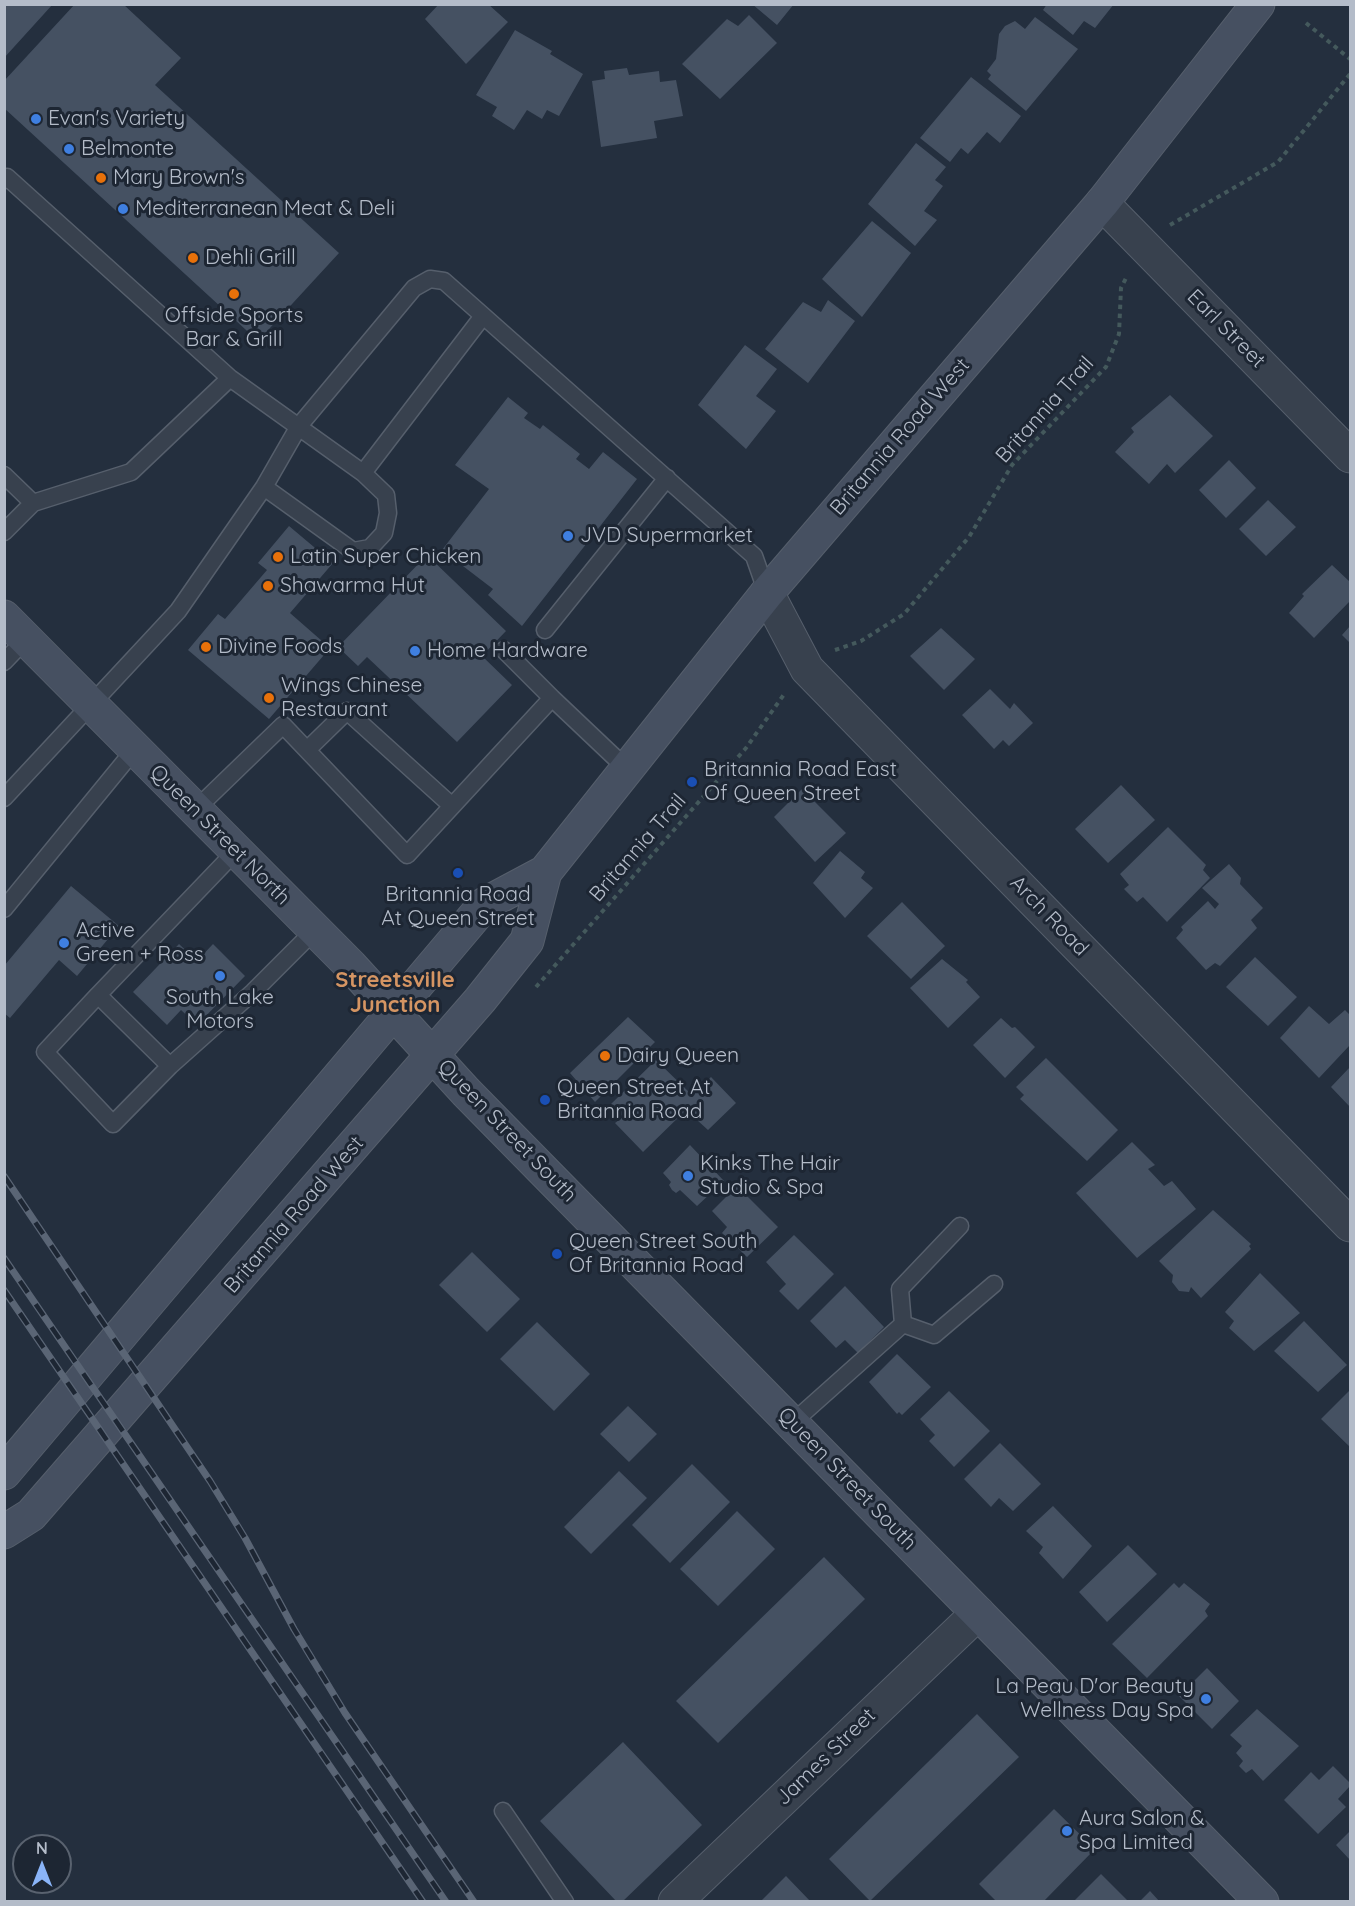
<!DOCTYPE html>
<html>
<head>
<meta charset="utf-8">
<style>
	body { margin:0 }
	#map { position:relative; width:1355px; height:1906px; overflow:hidden; background:#242f3e; font-family:Quicksand,sans-serif }
	canvas { display:block }
	.frame { position:absolute; inset:0; border:6px solid #b4bcc9; pointer-events:none }
	.north { position:absolute; left:12px; top:1834px; width:60px; height:60px; box-sizing:border-box; background:#1d2633; border:2px solid #59626f; border-radius:50%; rotate:0deg; font-size:16px; font-weight:700; line-height:24px; text-align:center; color:#b4bcc9 }
	.north::after { content:''; display:block; margin:auto; width:21px; height:27px; background:#8ab4f8; clip-path:polygon(50% 0,100% 100%,50% 72%,0 100%) }
</style>
</head>
<body>
<div id="map">
<canvas width="1355" height="1906"></canvas>
<div class="frame"></div>
<div class="north">N</div>
</div>
<script>
const c = document.querySelector('canvas').getContext('2d');
c.lineJoin = 'round';
function paint(path, color) { c.fillStyle = color; c.fill(path, 'evenodd'); }
const shape = rows => new Path2D(rows.map(r => 'M' + r).join(''));
function trace(path, color, width, dash) { c.strokeStyle = color; c.lineWidth = width; c.lineCap = dash ? 'butt' : 'round'; c.setLineDash(dash || []); c.stroke(path); }
function drawText(font, color, halo, rows, align = 'center') {
  c.font = font + ' Quicksand,sans-serif'; c.lineWidth = 6; c.setLineDash([]); c.textBaseline = 'middle'; c.strokeStyle = halo; c.fillStyle = color; for (const [text, x, y, turn = 0] of rows) {
    c.save(); c.translate(x, y); c.rotate((+turn || 0) * Math.PI / 180); c.textAlign = isNaN(turn) ? turn : align; if (halo) c.strokeText(text, 0, 0); c.fillText(text, 0, 0); c.restore();
  }
}
const building = shape([
	[4,4,53,4,4,58],
	[75,4,123,4,181,58,155,85,339,253,258,341,4,108,4,81],
	[439,4,488,4,508,22,466,64,425,19],
	[752,4,794,4,777,25],
	[1047,4,1114,4,1095,28,1084,21,1073,35,1043,10],
	[749,15,777,43,720,99,682,64,727,19,738,26],
	[1035,17,1078,49,1026,111,988,79,991,75,987,71,996,59,999,34,1005,26,1015,21,1025,29],
	[515,30,552,51,550,54,583,74,559,116,547,110,542,119,527,110,514,130,492,116,497,107,476,95],
	[627,68,629,75,659,71,660,82,676,80,683,116,654,121,657,138,601,147,592,81,605,79,604,71],
	[971,77,1021,116,1000,143,987,132,968,154,961,148,950,162,920,138],
	[916,143,946,167,935,180,943,186,924,211,937,220,915,246,868,204],
	[872,221,911,253,862,317,822,279],
	[828,300,855,321,808,383,765,349,803,302,821,312],
	[745,345,777,369,756,396,776,411,746,449,698,405],
	[1170,395,1213,436,1175,473,1167,464,1149,484,1115,452,1134,432,1131,428],
	[508,397,528,413,524,418,540,429,543,425,580,454,576,459,589,469,603,452,637,479,522,626,488,595,493,589,442,550,489,489,455,465],
	[1229,460,1256,488,1226,518,1199,490],
	[1268,500,1296,527,1266,556,1239,529],
	[289,526,333,563,290,613,330,648,269,719,188,650,218,614,225,619,267,570,258,563],
	[427,555,506,631,482,656,512,685,457,742,367,657,358,666,338,647],
	[1332,565,1350,582,1350,601,1314,638,1289,613,1304,596,1302,594],
	[1350,626,1350,643,1342,635],
	[941,628,975,659,944,690,910,656],
	[990,689,1010,709,1014,703,1033,723,1009,746,1003,740,994,749,962,715],
	[1121,785,1155,820,1108,863,1075,829],
	[802,789,846,833,815,862,774,817],
	[1168,827,1206,865,1203,870,1210,878,1167,922,1143,897,1137,902,1124,889,1129,885,1120,874],
	[840,851,865,872,861,878,873,888,845,918,813,883],
	[1229,864,1241,878,1240,884,1263,908,1251,920,1257,928,1220,966,1215,963,1206,970,1176,938,1183,930,1181,927,1208,901,1215,909,1219,904,1202,888],
	[71,886,119,926,77,976,59,960,10,1018,4,1013,4,966],
	[902,902,945,946,911,979,867,936],
	[179,944,197,961,213,944,245,976,197,1025,181,1010,167,1025,133,992],
	[1255,957,1297,997,1268,1026,1226,987],
	[942,959,968,980,966,982,980,997,948,1028,910,988],
	[1309,1006,1329,1024,1345,1010,1350,1015,1350,1045,1319,1078,1280,1038],
	[628,1017,655,1042,595,1102,570,1073],
	[1001,1018,1012,1028,1015,1027,1035,1047,1005,1078,973,1045],
	[1046,1058,1118,1130,1087,1161,1020,1099,1024,1095,1016,1087],
	[656,1060,692,1095,711,1077,736,1103,708,1130,686,1110,643,1152,615,1123,623,1117,611,1104],
	[1350,1067,1350,1107,1331,1087],
	[1132,1142,1155,1165,1148,1169,1164,1186,1172,1181,1196,1209,1137,1258,1076,1193],
	[690,1145,724,1181,697,1206,680,1190,676,1193,672,1190,669,1185,671,1182,663,1173],
	[737,1186,778,1227,747,1257,722,1233,727,1227,712,1211],
	[1213,1210,1251,1244,1249,1246,1251,1249,1201,1298,1191,1287,1189,1292,1179,1291,1172,1282,1173,1275,1159,1261],
	[794,1235,834,1274,798,1310,779,1291,786,1284,766,1262],
	[472,1252,520,1299,487,1332,439,1285],
	[1260,1273,1300,1313,1254,1351,1229,1328,1234,1321,1225,1312],
	[845,1286,884,1327,858,1353,845,1340,836,1348,810,1321],
	[1304,1321,1347,1365,1318,1392,1274,1351],
	[537,1322,590,1374,554,1411,500,1359],
	[897,1354,931,1387,902,1415,899,1412,897,1414,869,1382],
	[1350,1390,1350,1447,1321,1419],
	[949,1391,990,1431,954,1467,929,1441,935,1435,920,1419],
	[628,1406,657,1434,629,1462,600,1434],
	[1000,1443,1041,1484,1013,1511,999,1498,991,1507,964,1479],
	[692,1464,730,1502,670,1563,632,1525],
	[619,1471,647,1498,591,1554,564,1527],
	[1053,1506,1092,1546,1063,1579,1039,1553,1043,1547,1026,1531],
	[737,1511,775,1549,718,1606,680,1569],
	[1128,1545,1157,1574,1107,1622,1079,1592],
	[824,1557,865,1599,718,1743,676,1701],
	[1174,1583,1179,1588,1184,1583,1210,1604,1205,1611,1208,1616,1147,1678,1112,1644],
	[1207,1668,1239,1701,1212,1729,1179,1696],
	[1257,1709,1299,1746,1263,1781,1252,1769,1246,1773,1239,1766,1243,1761,1236,1753,1242,1746,1230,1735],
	[977,1714,1019,1757,870,1901,829,1859],
	[623,1742,702,1825,622,1902,617,1902,540,1821],
	[1333,1766,1350,1783,1350,1786,1338,1799,1346,1807,1318,1834,1284,1800,1311,1772,1319,1780],
	[1054,1809,1095,1849,1043,1902,997,1902,979,1884],
	[1350,1831,1350,1860,1336,1845],
	[1101,1874,1129,1902,1073,1902],
	[786,1876,811,1902,760,1902],
	[1150,1891,1160,1902,1139,1902]
]);
const path = shape([
	[1306,23,1350,59],
	[1170,225,1278,162,1350,74],
	[835,650,861,641,904,614,969,537,1012,465,1106,367,1119,334,1121,288,1127,276],
	[536,987,746,748,785,693]
]);
const lane = shape([
	[4,180,7,177,230,378,363,473,483,316],
	[4,475,33,503,4,532],
	[264,487,353,551,370,548,384,533,388,513,386,495,363,473],
	[33,503,131,472,230,378],
	[545,630,667,478],
	[504,650,552,698],
	[4,662,26,639],
	[307,750,347,711,452,806],
	[4,798,178,611,264,487,299,426,414,288,430,279,444,281,754,556,767,593],
	[195,810,283,725,407,855,552,698,627,769],
	[236,851,98,995,170,1066,253,992,315,930],
	[4,909,135,749],
	[98,995,45,1052,113,1124,170,1066],
	[903,1324,934,1335,994,1284],
	[792,1423,903,1324,900,1289,960,1226],
	[503,1811,565,1902]
]);
const street = shape([
	[1102,203,1350,456],
	[767,593,807,669,1350,1225],
	[675,1902,978,1613]
]);
const secondary = shape([
	[4,617,351,966,466,1092,1262,1902],
	[4,1473,485,904,545,872],
	[4,1532,31,1515,480,1000,527,941,545,872,767,593,1102,203,1258,4]
]);
const rail = shape([
	[4,1176,210,1481,245,1538,294,1629,345,1713,474,1902],
	[4,1258,446,1902],
	[4,1290,423,1902]
]);
const markers = [
	[36,119,6,"#3f7fe0"],
	[69,149,6,"#3f7fe0"],
	[101,178,6,"#e8710a"],
	[123,209,6,"#3f7fe0"],
	[193,258,6,"#e8710a"],
	[234,294,6,"#e8710a"],
	[568,536,6,"#3f7fe0"],
	[278,557,6,"#e8710a"],
	[268,586,6,"#e8710a"],
	[206,647,6,"#e8710a"],
	[415,651,6,"#3f7fe0"],
	[269,698,6,"#e8710a"],
	[692,782,6,"#1a4fb4"],
	[458,873,6,"#1a4fb4"],
	[64,943,6,"#3f7fe0"],
	[220,976,6,"#3f7fe0"],
	[605,1056,6,"#e8710a"],
	[545,1100,6,"#1a4fb4"],
	[688,1176,6,"#3f7fe0"],
	[557,1254,6,"#1a4fb4"],
	[1206,1699,6,"#3f7fe0"],
	[1067,1831,6,"#3f7fe0"]
];
const poiNames = [
	["Evan's Variety",48,119],
	["Belmonte",81,149],
	["Mary Brown's",113,178],
	["Mediterranean Meat & Deli",135,209],
	["Dehli Grill",205,258],
	["Offside Sports",234,316,"center"],
	["Bar & Grill",234,340,"center"],
	["JVD Supermarket",580,536],
	["Latin Super Chicken",290,557],
	["Shawarma Hut",280,586],
	["Divine Foods",218,647],
	["Home Hardware",427,651],
	["Wings Chinese",281,686],
	["Restaurant",281,710],
	["Britannia Road East",704,770],
	["Of Queen Street",704,794],
	["Britannia Road",458,895,"center"],
	["At Queen Street",458,919,"center"],
	["Active",76,931],
	["Green + Ross",76,955],
	["South Lake",220,998,"center"],
	["Motors",220,1022,"center"],
	["Dairy Queen",617,1056],
	["Queen Street At",557,1088],
	["Britannia Road",557,1112],
	["Kinks The Hair",700,1164],
	["Studio & Spa",700,1188],
	["Queen Street South",569,1242],
	["Of Britannia Road",569,1266],
	["La Peau D'or Beauty",1194,1687,"right"],
	["Wellness Day Spa",1194,1711,"right"],
	["Aura Salon &",1079,1819],
	["Spa Limited",1079,1843]
];
const streetNames = [
	["Earl Street",1226,329,45],
	["Britannia Trail",1045,410,-48],
	["Britannia Road West",900,437,-49],
	["Queen Street North",220,835,45],
	["Britannia Trail",638,848,-49],
	["Arch Road",1049,916,46],
	["Queen Street South",507,1131,46],
	["Britannia Road West",294,1215,-49],
	["Queen Street South",847,1479,46],
	["James Street",826,1757,-44]
];
const neighbourhoodNames = [
	["Streetsville",395,980],
	["Junction",395,1005]
];
paint(building, '#455162');
trace(lane, '#565f6c', 19);
trace(street, '#565f6c', 35);
trace(secondary, '#565f6c', 35);
trace(path, '#44595c', 4, [4.5, 4.5]);
trace(lane, '#38414e', 16);
trace(street, '#38414e', 33);
trace(secondary, '#465061', 33);
trace(rail, '#5a6575', 7);
trace(rail, '#1d2633', 4.5, [14]);
for (const [x, y, r, color] of markers) { const dot = new Path2D(); dot.arc(x, y, r, 0, 2 * Math.PI); c.fillStyle = color; c.fill(dot); trace(dot, '#1d2633', 2); }
drawText('21px', '#b4bcc9', '#1d2633', poiNames, 'left');
drawText('21px', '#b4bcc9', '#1d2633', streetNames);
drawText('bold 22px', '#d59563', '#1d2633', neighbourhoodNames);
</script>
</body>
</html>
